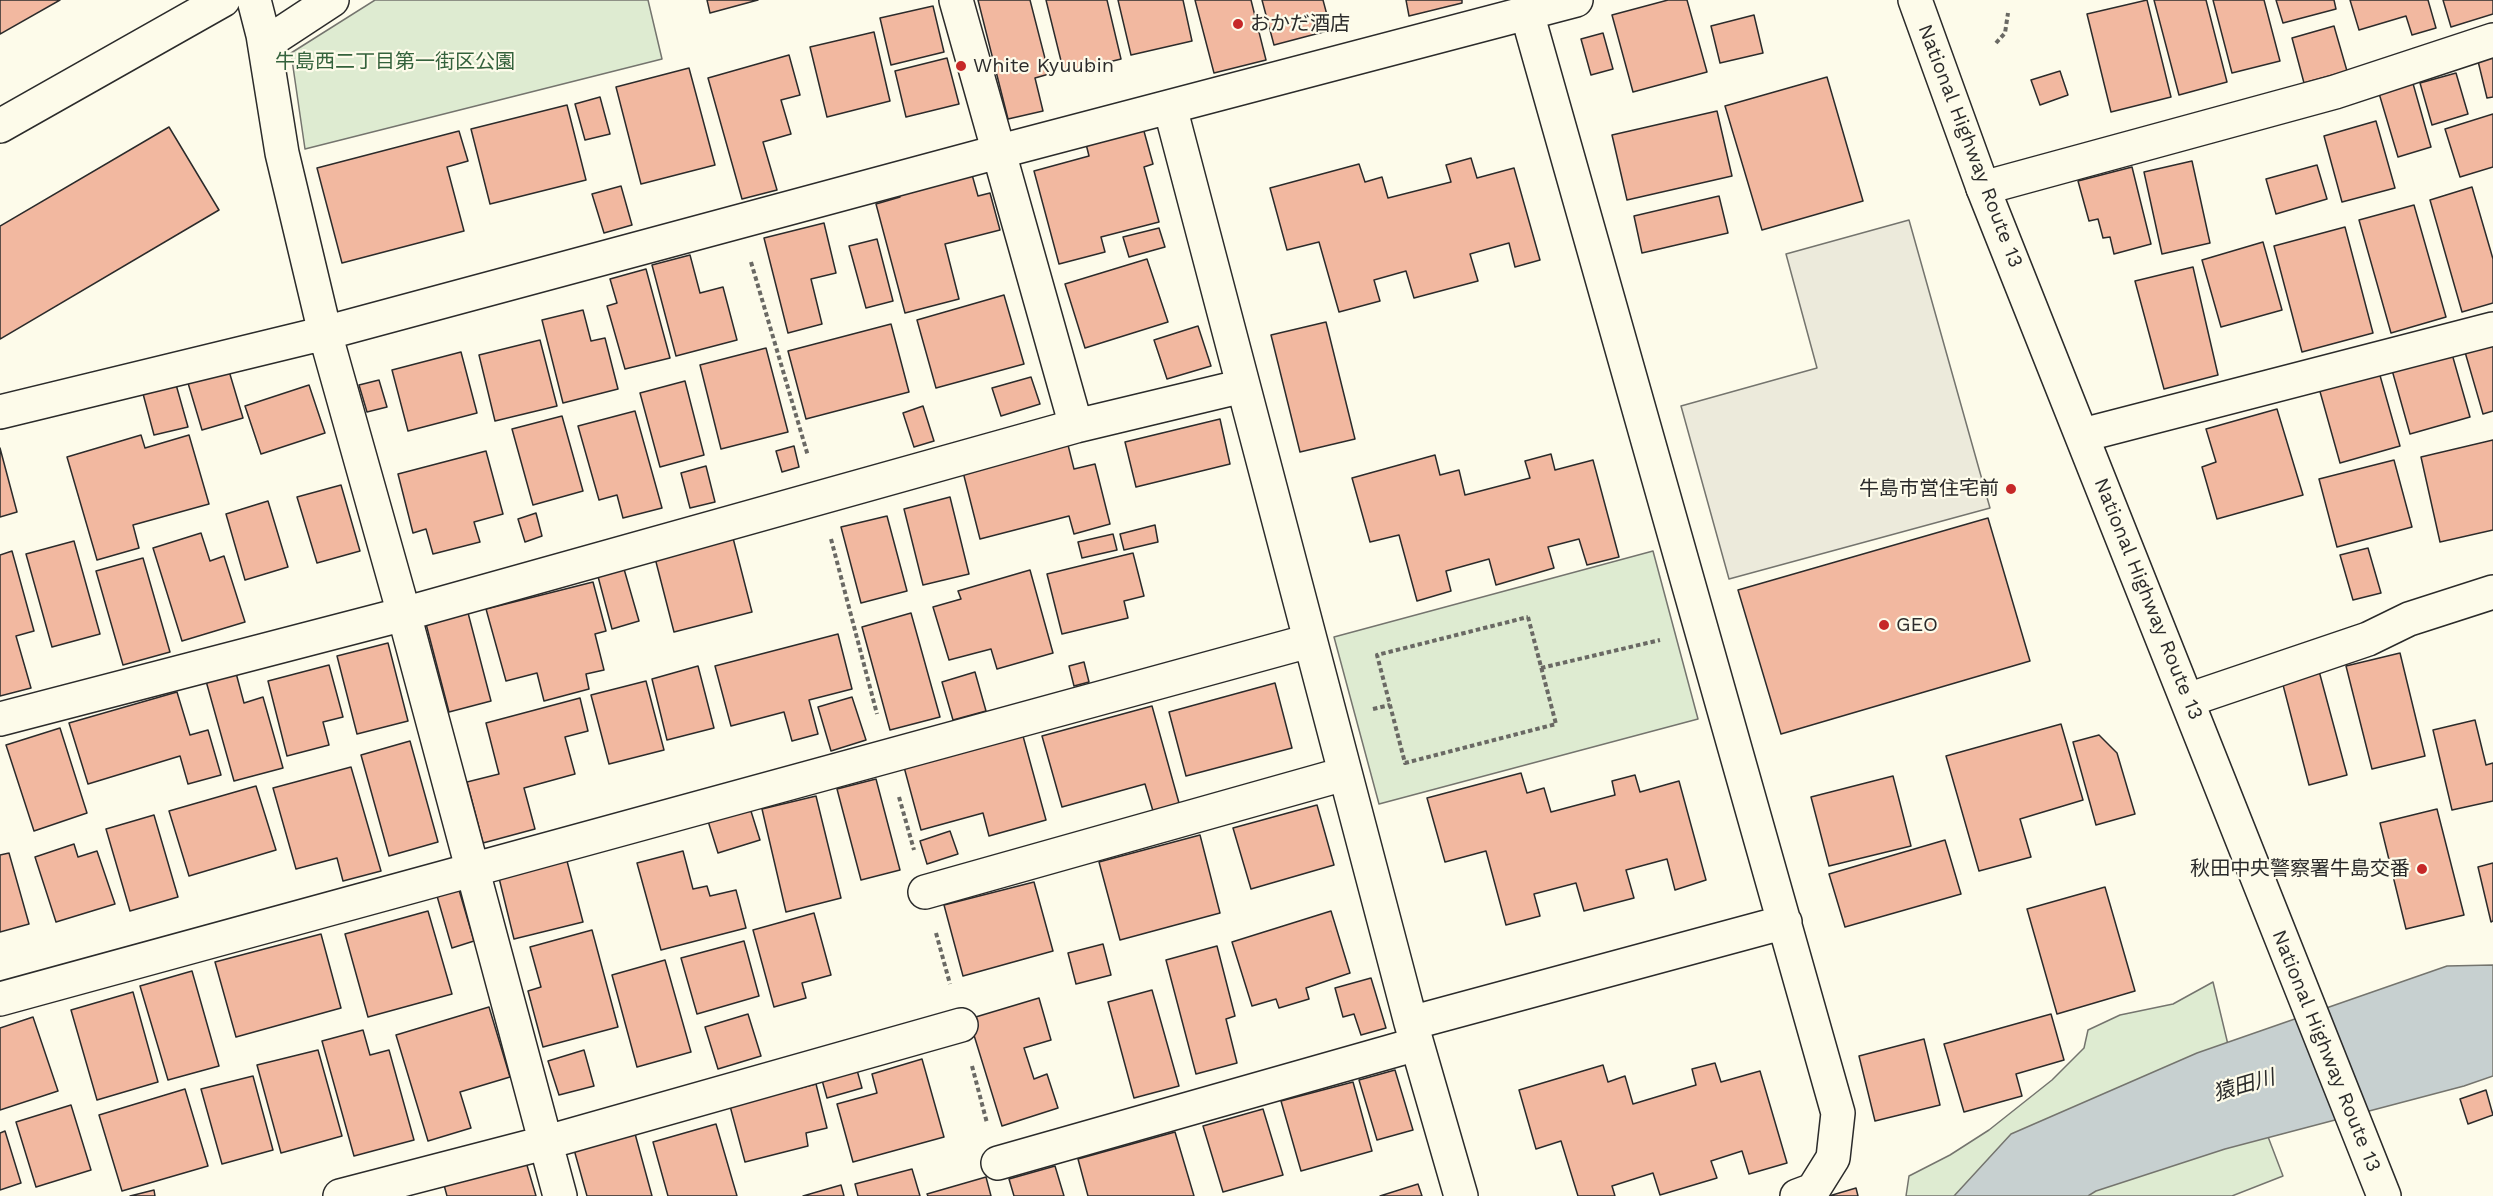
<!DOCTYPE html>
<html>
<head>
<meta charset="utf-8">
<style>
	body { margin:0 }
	canvas { display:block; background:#fdfbea }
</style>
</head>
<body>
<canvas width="2493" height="1196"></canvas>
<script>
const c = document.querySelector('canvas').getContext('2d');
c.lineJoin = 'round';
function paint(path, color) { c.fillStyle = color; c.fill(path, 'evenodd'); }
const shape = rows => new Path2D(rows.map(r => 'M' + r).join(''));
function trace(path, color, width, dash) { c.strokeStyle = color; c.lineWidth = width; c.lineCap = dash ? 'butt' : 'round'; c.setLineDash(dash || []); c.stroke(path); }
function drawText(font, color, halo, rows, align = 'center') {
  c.font = font + ' "Work Sans","Noto Sans JP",sans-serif'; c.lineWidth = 4.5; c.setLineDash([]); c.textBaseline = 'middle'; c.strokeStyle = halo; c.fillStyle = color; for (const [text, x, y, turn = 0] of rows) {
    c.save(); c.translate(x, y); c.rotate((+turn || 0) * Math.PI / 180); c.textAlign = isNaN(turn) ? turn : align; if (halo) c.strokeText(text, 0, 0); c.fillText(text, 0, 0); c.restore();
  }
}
const green = shape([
	[375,0,648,0,662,59,305,149,291,53,375,0],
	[1653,551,1698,719,1379,804,1334,637,1653,551],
	[2213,982,2230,1053,1977,1196,1906,1196,1909,1176,1950,1155,1989,1130,2052,1080,2084,1048,2088,1030,2120,1015,2173,1004,2213,982],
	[2262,1121,2283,1176,2232,1196,2052,1196,2262,1121]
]);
const parking = shape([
	[1909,220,1990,508,1729,579,1681,406,1817,368,1786,254,1909,220]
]);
const water = shape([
	[2493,965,2493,1076,2464,1086,2225,1149,2096,1191,2088,1196,1954,1196,2011,1134,2197,1053,2447,966,2493,965]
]);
const building = shape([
	[0,0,60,0,0,34,0,0],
	[707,0,758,0,710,13,707,0],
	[978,0,1030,0,1049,74,1035,78,1043,111,1008,119,978,0],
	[1046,0,1107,0,1121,59,1064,73,1046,0],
	[1118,0,1183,0,1192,41,1131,55,1118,0],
	[1195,0,1251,0,1266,60,1214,73,1195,0],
	[1262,0,1323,0,1331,30,1274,45,1262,0],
	[1406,0,1462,0,1462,3,1409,16,1406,0],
	[1668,0,1687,0,1707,72,1633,92,1612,15,1668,0],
	[2147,0,2171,97,2111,112,2087,14,2147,0],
	[2154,0,2206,0,2227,82,2179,95,2154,0],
	[2213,0,2264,0,2280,61,2232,73,2213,0],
	[2276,0,2334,0,2336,9,2283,23,2276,0],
	[2350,0,2428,0,2436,28,2412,35,2406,16,2359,30,2350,0],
	[2443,0,2493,0,2493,14,2451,27,2443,0],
	[933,6,944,52,891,65,880,18,933,6],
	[1754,15,1763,53,1720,63,1711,26,1754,15],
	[2334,26,2347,71,2304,83,2292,38,2334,26],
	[874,32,890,101,827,117,810,47,874,32],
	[1603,33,1613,69,1591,75,1581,39,1603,33],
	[2493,52,2493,97,2487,98,2477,57,2493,52],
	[789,55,800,95,781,100,791,134,763,142,777,190,742,199,708,78,789,55],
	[947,58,959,104,906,117,895,71,947,58],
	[689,68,715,165,641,184,616,87,689,68],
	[2060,71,2068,95,2040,105,2031,80,2060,71],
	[2456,73,2468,114,2432,125,2420,83,2456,73],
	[1827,77,1863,201,1762,230,1725,106,1827,77],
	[2412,80,2431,147,2398,157,2378,90,2412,80],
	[600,97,610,134,585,140,575,104,600,97],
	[567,105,586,180,490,204,471,129,567,105],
	[1717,111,1732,176,1627,200,1612,135,1717,111],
	[2493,114,2493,167,2460,177,2445,129,2493,114],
	[2376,121,2395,188,2342,202,2324,136,2376,121],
	[1142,124,1153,164,1144,167,1159,222,1101,237,1105,252,1059,264,1034,171,1089,156,1085,140,1142,124],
	[169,127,219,210,0,339,0,226,169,127],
	[459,131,468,161,447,167,464,231,342,263,317,168,459,131],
	[1471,158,1477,178,1514,168,1540,260,1515,267,1509,243,1470,254,1478,281,1414,298,1406,271,1374,280,1380,301,1339,312,1319,242,1287,250,1270,188,1359,164,1365,182,1382,177,1388,198,1451,182,1446,165,1471,158],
	[2192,161,2210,243,2162,254,2144,172,2192,161],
	[2317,165,2327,199,2276,214,2266,179,2317,165],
	[2132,167,2151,244,2114,254,2110,237,2103,238,2098,219,2089,221,2078,181,2132,167],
	[971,171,978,196,990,193,1000,230,945,244,959,299,905,313,876,204,900,197,897,190,971,171],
	[621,186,632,225,604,233,592,194,621,186],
	[2472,187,2493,259,2493,303,2462,312,2430,200,2472,187],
	[1719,196,1728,233,1642,253,1634,216,1719,196],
	[2414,205,2446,317,2391,333,2359,220,2414,205],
	[824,223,836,273,811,279,822,324,788,333,764,238,824,223],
	[2345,227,2373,333,2302,352,2274,246,2345,227],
	[1159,228,1165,247,1129,257,1123,237,1159,228],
	[877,239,893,301,866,308,849,246,877,239],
	[2263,242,2282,310,2221,327,2202,260,2263,242],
	[690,255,700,293,723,287,737,340,676,356,652,265,690,255],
	[1147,259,1168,322,1085,348,1065,284,1147,259],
	[2193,267,2218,375,2164,389,2135,281,2193,267],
	[646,269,670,358,625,369,607,306,617,303,610,279,646,269],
	[1004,295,1024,364,936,388,917,320,1004,295],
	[583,310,591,341,605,338,618,389,563,403,542,320,583,310],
	[1326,322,1355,439,1300,452,1271,335,1326,322],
	[891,324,909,392,806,419,788,351,891,324],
	[1198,326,1211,366,1167,379,1154,340,1198,326],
	[540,340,557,406,495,421,479,355,540,340],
	[2493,344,2493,411,2483,414,2465,352,2493,344],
	[766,348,788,432,721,449,700,365,766,348],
	[461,352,477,413,408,431,392,370,461,352],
	[2452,354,2470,417,2410,434,2392,370,2452,354],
	[229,371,243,418,202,430,188,383,229,371],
	[2379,372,2400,446,2340,463,2319,388,2379,372],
	[1031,377,1040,404,1001,416,992,388,1031,377],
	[379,380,387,407,367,412,359,385,379,380],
	[175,381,188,427,154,435,142,390,175,381],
	[685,381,704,455,660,467,640,393,685,381],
	[309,385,325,433,261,454,245,406,309,385],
	[923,406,934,441,914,447,903,413,923,406],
	[2277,409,2303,495,2217,519,2202,467,2216,462,2206,429,2277,409],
	[635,411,662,508,623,518,617,495,599,500,578,426,635,411],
	[562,416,583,491,533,505,512,429,562,416],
	[1220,419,1230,464,1136,487,1125,442,1220,419],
	[141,435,145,448,189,435,209,504,133,525,139,548,97,560,67,457,141,435],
	[2493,440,2493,530,2440,542,2421,457,2493,440],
	[1068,445,1074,469,1095,464,1110,524,1074,534,1069,516,980,539,963,472,1068,445],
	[794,446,799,467,782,472,776,451,794,446],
	[0,448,17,512,0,517,0,448],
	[486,451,503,514,474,522,480,542,433,554,426,529,413,533,398,474,486,451],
	[1551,454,1555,470,1593,460,1619,557,1587,565,1579,539,1548,547,1554,568,1496,585,1489,559,1446,571,1451,591,1417,601,1399,535,1370,542,1352,478,1435,455,1440,475,1459,470,1465,495,1530,478,1525,461,1551,454],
	[2394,460,2412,527,2337,547,2319,479,2394,460],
	[706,466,715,502,690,508,681,473,706,466],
	[341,485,360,551,317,563,297,497,341,485],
	[950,497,969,574,923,585,904,509,950,497],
	[268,501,288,567,245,580,226,514,268,501],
	[536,513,542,536,525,542,518,519,536,513],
	[887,516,907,591,861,603,841,527,887,516],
	[1988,518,2030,661,1781,734,1738,590,1988,518],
	[1155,525,1158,542,1124,550,1120,534,1155,525],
	[201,533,210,561,224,556,245,622,182,641,153,548,201,533],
	[1113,534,1117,550,1082,558,1078,542,1113,534],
	[733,538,752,612,674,632,655,558,733,538],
	[74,541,100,634,52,647,26,554,74,541],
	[2368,548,2381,593,2353,600,2340,555,2368,548],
	[12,551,34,631,16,636,31,688,0,696,0,555,12,551],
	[1133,553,1144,596,1124,601,1128,618,1062,634,1047,574,1133,553],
	[143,558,170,652,123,665,96,571,143,558],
	[622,562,639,621,612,629,596,569,622,562],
	[1030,570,1053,653,997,669,991,649,949,660,933,607,961,599,958,591,1030,570],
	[593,582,606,631,595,634,604,670,586,674,589,689,544,701,537,673,506,681,486,609,593,582],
	[467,609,491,701,449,712,425,620,467,609],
	[911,613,940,717,890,730,862,627,911,613],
	[838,634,852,689,809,700,818,734,792,741,784,712,731,726,715,666,838,634],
	[388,643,408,721,357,734,337,656,388,643],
	[2400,653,2425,756,2372,769,2346,666,2400,653],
	[1084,662,1089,682,1074,686,1069,666,1084,662],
	[329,665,343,717,323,722,329,745,287,756,268,681,329,665],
	[698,666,714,728,667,740,652,679,698,666],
	[2319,671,2347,775,2309,785,2282,681,2319,671],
	[975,672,986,711,953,720,942,682,975,672],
	[236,673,244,703,263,697,283,768,234,781,206,681,236,673],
	[646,681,664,750,609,764,591,695,646,681],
	[1275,683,1292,748,1186,776,1169,712,1275,683],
	[177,692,190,735,208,730,221,775,188,784,180,756,88,784,69,723,177,692],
	[852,697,866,740,831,751,818,707,852,697],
	[580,698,588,731,565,737,575,774,524,788,535,829,483,843,467,782,499,774,486,723,580,698],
	[1152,706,1179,803,1153,811,1145,784,1062,807,1042,736,1152,706],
	[2475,720,2486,765,2493,763,2493,801,2452,810,2433,730,2475,720],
	[2061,724,2083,800,2020,819,2031,857,1979,871,1946,756,2061,724],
	[60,728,87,813,34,831,6,745,60,728],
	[2099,735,2117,753,2135,814,2096,825,2073,742,2099,735],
	[1023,736,1046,820,989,836,983,813,921,830,904,767,1023,736],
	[410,741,438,842,389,856,361,755,410,741],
	[351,767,381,871,343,881,337,858,296,869,273,788,351,767],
	[1521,773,1527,793,1544,788,1551,812,1615,795,1612,781,1635,775,1640,792,1679,781,1706,880,1675,890,1667,859,1626,870,1634,898,1584,911,1576,883,1534,894,1540,916,1506,925,1486,851,1445,862,1427,798,1521,773],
	[1893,776,1911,846,1829,866,1811,797,1893,776],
	[876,779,900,870,861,880,837,789,876,779],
	[256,786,276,850,189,876,169,811,256,786],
	[816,796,841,898,786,912,762,809,816,796],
	[1317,805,1334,865,1251,889,1233,828,1317,805],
	[750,808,760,840,718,853,708,821,750,808],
	[2437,809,2464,915,2406,929,2380,823,2437,809],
	[154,815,178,897,130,911,106,829,154,815],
	[950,831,958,854,927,864,920,841,950,831],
	[1200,835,1220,913,1120,940,1099,862,1200,835],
	[1945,840,1961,894,1845,927,1829,874,1945,840],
	[74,844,78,857,97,851,115,904,56,922,35,857,74,844],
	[683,851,693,889,707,886,710,896,736,890,746,928,661,950,637,863,683,851],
	[9,853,29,924,0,932,0,855,9,853],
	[567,861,583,922,514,939,499,878,567,861],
	[2493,863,2493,921,2491,922,2478,867,2493,863],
	[1034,882,1053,951,963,976,944,905,1034,882],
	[2105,887,2135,991,2057,1014,2027,909,2105,887],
	[459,890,474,941,452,948,437,896,459,890],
	[428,911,452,994,368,1017,345,934,428,911],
	[1331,911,1350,973,1306,988,1309,999,1279,1008,1276,999,1252,1006,1232,942,1331,911],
	[814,913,831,975,802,983,806,998,774,1007,753,930,814,913],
	[592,930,618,1027,543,1047,528,991,541,987,530,947,592,930],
	[321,934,341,1008,236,1037,215,962,321,934],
	[744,941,759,996,697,1014,681,958,744,941],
	[1103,944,1111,975,1076,984,1068,953,1103,944],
	[1217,946,1235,1016,1226,1019,1237,1063,1196,1074,1166,960,1217,946],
	[665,960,691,1052,637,1067,612,975,665,960],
	[192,971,219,1066,168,1080,140,986,192,971],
	[1371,978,1386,1028,1361,1035,1354,1014,1343,1017,1335,988,1371,978],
	[1152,990,1179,1086,1134,1098,1108,1002,1152,990],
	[133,992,158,1082,97,1100,71,1010,133,992],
	[1039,998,1051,1040,1024,1048,1034,1079,1047,1074,1058,1108,1002,1126,969,1019,1039,998],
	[489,1007,510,1077,460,1092,471,1128,428,1141,396,1035,489,1007],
	[748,1014,761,1056,718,1069,705,1027,748,1014],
	[2051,1014,2064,1060,2016,1074,2022,1096,1964,1112,1944,1044,2051,1014],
	[33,1017,58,1091,0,1110,0,1028,33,1017],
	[363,1030,370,1055,389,1050,414,1140,354,1156,322,1041,363,1030],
	[1924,1039,1940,1105,1875,1121,1859,1056,1924,1039],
	[318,1050,342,1136,281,1153,257,1065,318,1050],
	[584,1050,594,1086,559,1095,548,1061,584,1050],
	[922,1059,944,1137,853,1162,837,1104,877,1093,872,1074,922,1059],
	[855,1063,862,1088,827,1098,820,1073,855,1063],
	[1715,1063,1721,1082,1760,1071,1787,1163,1749,1174,1742,1151,1711,1161,1717,1178,1660,1195,1653,1173,1612,1186,1615,1196,1578,1196,1561,1141,1536,1149,1519,1090,1603,1065,1608,1082,1625,1076,1633,1104,1696,1085,1692,1069,1715,1063],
	[1395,1070,1413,1130,1377,1140,1359,1080,1395,1070],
	[253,1076,273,1150,222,1164,201,1089,253,1076],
	[1353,1082,1372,1151,1301,1171,1281,1101,1353,1082],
	[816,1084,827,1128,806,1133,808,1146,745,1162,730,1106,816,1084],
	[185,1089,208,1166,122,1191,99,1115,185,1089],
	[2486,1090,2493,1115,2468,1124,2460,1099,2486,1090],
	[71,1105,91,1170,36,1187,16,1122,71,1105],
	[1263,1109,1283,1175,1223,1192,1203,1126,1263,1109],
	[716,1124,737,1196,668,1196,653,1142,716,1124],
	[634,1130,652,1196,587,1196,573,1146,634,1130],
	[5,1131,21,1183,0,1190,0,1133,5,1131],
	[1175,1132,1194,1196,1088,1196,1078,1159,1175,1132],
	[526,1162,536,1196,447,1196,444,1185,526,1162],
	[1055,1166,1064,1196,1014,1196,1009,1179,1055,1166],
	[912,1169,920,1196,858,1196,855,1184,912,1169],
	[986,1177,991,1196,928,1196,927,1194,986,1177],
	[1418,1184,1422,1196,1380,1196,1418,1184],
	[841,1185,844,1196,803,1196,841,1185],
	[1856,1188,1858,1196,1829,1196,1856,1188],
	[154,1190,155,1196,130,1196,154,1190]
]);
const path = shape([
	[1996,43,2005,33,2008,13],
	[751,262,808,456],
	[831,539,877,714],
	[1528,617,1556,724,1405,763,1377,655,1528,617],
	[1541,668,1660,640],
	[1373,709,1390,705],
	[899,797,914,850],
	[936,933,950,984],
	[972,1066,987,1123]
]);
const minor = shape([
	[254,0,263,35,282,153,325,333,404,614,560,1196],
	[1527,13,1838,1113,1833,1158,1813,1190,1797,1196],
	[265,44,332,0],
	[1170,107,1411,1023,1461,1196],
	[0,126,223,0],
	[1983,188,2335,92,2493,40],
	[0,412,325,333,1001,151,1576,0],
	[1076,426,1243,386],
	[2083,435,2493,329],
	[2188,700,2368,639,2409,619,2493,592],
	[0,719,404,614,1076,426,956,0],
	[925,892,1344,774],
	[0,999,1309,641],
	[1411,1023,1785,922],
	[998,1163,1417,1044],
	[340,1196,544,1143,961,1025]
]);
const highway = shape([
	[1915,0,1983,188,2384,1196]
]);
const markers = [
	[1238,24,6,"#c62828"],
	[961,66,6,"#c62828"],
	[2011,489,6,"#c62828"],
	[1884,625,6,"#c62828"],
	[2422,869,6,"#c62828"]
];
const poiNames = [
	["おかだ酒店",1250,24],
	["White Kyuubin",973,66],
	["牛島市営住宅前",1999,489,"right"],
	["GEO",1896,625],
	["秋田中央警察署牛島交番",2410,869,"right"]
];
const parkNames = [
	["牛島西二丁目第一街区公園",395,62]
];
const streetNames = [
	["National Highway Route 13",1970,146,69],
	["National Highway Route 13",2148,599,68],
	["National Highway Route 13",2326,1051,68]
];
const waterNames = [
	["猿田川",2244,1086,-16]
];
paint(green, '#deebd1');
trace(green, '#74746e', 1.5);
paint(parking, '#eceadb');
trace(parking, '#74746e', 1.5);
paint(water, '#c7d0d0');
trace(water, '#74746e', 1.5);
paint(building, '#f2b8a0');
trace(building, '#2b2b2b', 1.5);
trace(minor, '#2b2b2b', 36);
trace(highway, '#2b2b2b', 36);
trace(path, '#6a6964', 4, [4.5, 3]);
trace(minor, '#fdfbea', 33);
trace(highway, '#fdfbea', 33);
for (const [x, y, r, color] of markers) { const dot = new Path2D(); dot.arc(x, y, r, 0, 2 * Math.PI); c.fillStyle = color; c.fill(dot); trace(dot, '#fdfbea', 2); }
drawText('20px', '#2b2b2b', '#fdfbea', poiNames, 'left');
drawText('20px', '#34623c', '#fdfbea', parkNames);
drawText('20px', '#2b2b2b', '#fdfbea', streetNames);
drawText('italic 21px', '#2b2b2b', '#fdfbea', waterNames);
</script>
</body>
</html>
